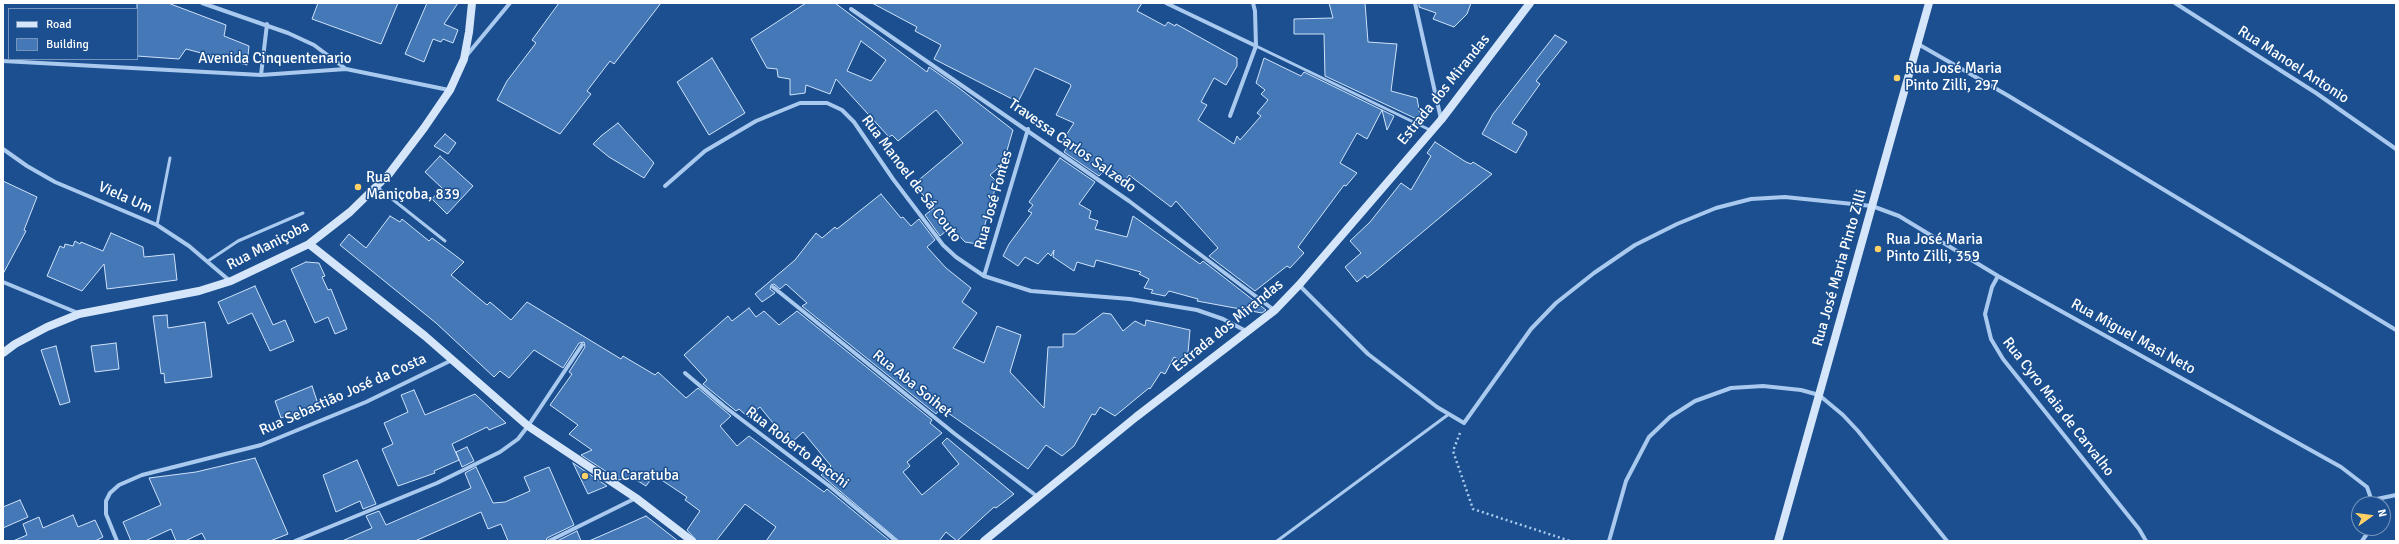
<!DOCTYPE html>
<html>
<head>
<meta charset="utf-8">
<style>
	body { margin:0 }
	#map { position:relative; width:2399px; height:544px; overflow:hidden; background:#1b4f8f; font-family:Signika,sans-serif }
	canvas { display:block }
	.frame { position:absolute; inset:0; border:4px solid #fff; pointer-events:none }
	.legend { position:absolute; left:8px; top:8px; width:130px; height:52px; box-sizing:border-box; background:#1b4f8f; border:1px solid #7695bc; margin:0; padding:5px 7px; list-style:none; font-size:12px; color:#fff }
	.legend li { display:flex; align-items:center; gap:8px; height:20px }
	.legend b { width:20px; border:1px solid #7695bc }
	.north { position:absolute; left:2351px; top:496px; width:40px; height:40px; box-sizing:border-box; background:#1b4f8f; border:1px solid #7695bc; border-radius:50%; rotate:76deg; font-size:11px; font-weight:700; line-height:16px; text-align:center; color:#fff }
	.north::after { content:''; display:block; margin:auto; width:14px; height:18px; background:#ffd166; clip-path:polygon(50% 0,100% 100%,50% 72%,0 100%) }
</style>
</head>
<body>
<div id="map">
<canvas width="2399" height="544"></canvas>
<div class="frame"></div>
<ul class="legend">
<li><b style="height:5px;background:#d6e6fa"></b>Road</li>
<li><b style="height:11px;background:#4478b7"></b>Building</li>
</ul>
<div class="north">N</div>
</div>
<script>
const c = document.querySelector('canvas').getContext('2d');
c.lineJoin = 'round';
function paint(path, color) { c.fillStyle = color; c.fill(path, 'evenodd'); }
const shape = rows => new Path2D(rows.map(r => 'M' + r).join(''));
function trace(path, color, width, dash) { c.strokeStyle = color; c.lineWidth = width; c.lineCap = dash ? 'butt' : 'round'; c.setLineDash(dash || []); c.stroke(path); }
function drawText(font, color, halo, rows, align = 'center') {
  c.font = font + ' Signika,sans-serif'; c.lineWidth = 3; c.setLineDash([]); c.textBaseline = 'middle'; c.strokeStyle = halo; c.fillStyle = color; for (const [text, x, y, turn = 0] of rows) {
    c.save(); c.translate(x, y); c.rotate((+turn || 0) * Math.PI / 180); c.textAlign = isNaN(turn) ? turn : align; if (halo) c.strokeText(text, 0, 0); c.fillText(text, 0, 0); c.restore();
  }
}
const building = shape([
	[137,3,168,3,226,25,224,36,249,46,247,65,186,49,179,59,137,56,137,3],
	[318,3,398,3,381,44,312,19,318,3],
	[427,3,458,3,444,24,458,30,453,43,443,39,441,42,433,39,424,62,405,54,427,3],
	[559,3,661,3,614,64,610,61,587,91,591,94,560,134,497,100,507,81,536,43,532,40,559,3],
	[806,3,835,3,927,72,929,67,959,88,1013,130,1003,164,990,175,997,182,980,242,978,244,965,242,951,227,940,236,925,215,934,208,914,184,963,143,936,110,898,141,892,135,889,137,836,79,830,94,806,85,805,93,790,95,790,79,778,77,777,69,767,68,751,39,806,3],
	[861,41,886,60,871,81,847,71,861,41],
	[872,3,1142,3,1137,11,1165,26,1168,22,1175,26,1176,24,1237,58,1237,66,1226,85,1214,78,1201,102,1207,105,1198,120,1234,144,1237,136,1240,140,1261,116,1257,113,1268,100,1261,94,1265,90,1256,83,1264,58,1301,76,1304,72,1382,110,1367,139,1357,133,1340,163,1357,173,1346,186,1344,185,1298,247,1304,253,1290,268,1287,266,1255,291,1209,256,1218,248,1176,201,1171,207,1129,175,1122,185,1103,172,1099,176,1064,152,1069,144,1063,140,1074,123,1056,115,1071,86,1070,84,1035,68,1018,102,934,59,941,45,915,31,917,27,872,3],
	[1329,3,1365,3,1368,42,1397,44,1391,91,1417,98,1421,121,1325,76,1324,34,1294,34,1294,19,1333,18,1329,3],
	[1419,3,1471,3,1467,14,1454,27,1433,19,1436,13,1419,7,1419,3],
	[1555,35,1567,42,1536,81,1540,84,1512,123,1526,131,1527,134,1516,153,1482,134,1493,114,1555,35],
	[712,58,745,113,709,135,677,82,712,58],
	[1382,110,1394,116,1387,130,1382,110],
	[618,123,654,163,644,178,609,157,593,144,601,136,618,123],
	[445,134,456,143,448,154,434,146,445,134],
	[1435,142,1466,162,1471,164,1473,162,1492,174,1376,271,1367,278,1365,275,1357,282,1345,267,1361,253,1350,241,1370,222,1401,183,1411,190,1431,156,1427,153,1435,142],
	[440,156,473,186,447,214,432,199,442,188,425,172,440,156],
	[1060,158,1095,182,1079,204,1091,211,1089,218,1098,221,1095,229,1127,237,1133,216,1200,264,1203,261,1266,310,1262,313,1197,301,1198,299,1169,291,1165,296,1151,293,1153,290,1144,288,1149,279,1139,274,1141,272,1096,260,1094,267,1077,262,1074,271,1053,257,1054,250,1051,256,1048,253,1038,264,1025,257,1018,266,1003,256,1009,244,1032,213,1028,211,1033,205,1029,202,1060,158],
	[3,181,37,197,24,230,26,231,3,274,3,181],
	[881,194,901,218,903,217,911,226,919,219,935,240,927,247,946,268,971,288,962,302,977,313,953,348,984,363,997,326,1021,335,1010,372,1044,408,1048,347,1063,347,1063,334,1075,334,1103,313,1111,314,1123,331,1135,321,1145,326,1146,320,1190,330,1187,364,1174,357,1165,374,1161,372,1150,389,1149,388,1115,416,1100,407,1095,415,1092,414,1074,446,1062,456,1046,445,1028,469,941,408,936,414,802,306,807,303,786,284,780,289,774,284,771,285,770,289,775,293,762,302,755,294,795,260,816,233,822,238,835,227,837,229,881,194],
	[390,216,400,222,402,219,429,241,432,238,464,262,451,275,487,305,490,302,511,320,527,302,621,359,623,356,655,375,658,372,686,398,698,388,731,416,720,426,737,446,749,436,824,492,827,489,890,541,766,541,776,527,745,504,716,541,697,541,687,530,700,511,685,500,687,497,654,475,646,486,630,476,619,480,581,455,592,450,569,434,578,425,550,405,572,374,569,372,585,347,584,342,579,343,563,368,534,350,509,378,500,371,494,377,436,323,340,245,349,234,366,248,390,216],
	[111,233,143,247,144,257,174,254,177,280,107,289,104,264,82,291,47,276,60,246,64,248,65,244,73,246,75,241,80,244,81,242,103,251,111,233],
	[306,262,319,263,325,276,322,277,328,290,331,289,347,329,335,334,328,317,315,323,291,269,306,262],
	[255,286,273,325,285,320,294,341,270,351,252,313,228,324,218,302,255,286],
	[749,308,756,317,764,311,779,325,797,311,932,420,930,423,942,433,907,462,910,466,903,472,922,495,959,464,942,443,947,438,1014,494,996,508,994,507,957,541,946,532,939,541,899,541,821,475,831,466,803,432,790,444,760,407,748,417,739,409,736,411,703,384,707,380,684,355,728,316,732,321,749,308],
	[167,315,168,328,205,322,212,377,165,383,164,373,161,374,153,316,167,315],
	[116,343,119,369,95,372,91,346,116,343],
	[56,346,70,402,60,405,41,350,56,346],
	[312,386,318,404,281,418,275,401,312,386],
	[414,390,425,415,475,394,506,423,489,430,487,427,452,444,459,460,434,471,435,473,398,486,382,449,393,444,384,423,408,412,401,395,414,390],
	[467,447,474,461,462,467,456,452,467,447],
	[255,458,288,534,270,541,206,541,202,533,185,541,176,541,171,529,145,541,131,541,123,522,161,505,149,478,196,472,255,458],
	[357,460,376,504,363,509,360,501,336,512,323,475,357,460],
	[573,463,607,486,588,494,573,463],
	[476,467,493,503,505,502,530,491,524,477,549,467,574,525,547,538,546,541,508,541,501,524,488,529,481,512,415,541,342,541,372,528,366,516,379,511,386,525,471,488,465,473,476,467],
	[20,500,28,517,3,528,3,507,20,500],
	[73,515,78,527,95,520,103,537,95,541,13,541,27,535,23,524,39,517,43,528,73,515],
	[646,516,678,541,589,541,628,524,646,516],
	[577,531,581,541,557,541,577,531]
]);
const path = shape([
	[1460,433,1453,451,1473,509,1570,541]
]);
const lane = shape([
	[1256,46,1430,130],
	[377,187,445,241],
	[157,225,170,158],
	[208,261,238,241,303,213],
	[1277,541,1449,414]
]);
const street = shape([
	[202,3,288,33,314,45,346,69],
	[1166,3,1256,46],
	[1415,3,1441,119],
	[2175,3,2316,93,2396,149],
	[851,9,1129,201,1274,310],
	[1918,44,2007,95,2396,330],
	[467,55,510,3],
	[3,61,261,75,346,69,449,90],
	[261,75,267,24],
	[1230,116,1256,46,1255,11,1253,3],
	[3,149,27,166,55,182,157,225,189,246,230,281],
	[665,186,705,151,756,121,800,103,827,103,842,110,854,122,893,179,943,245,956,257,984,276,1031,291,1130,299,1197,310,1223,319,1248,332],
	[984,276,1028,129],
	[1998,276,1992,287,1985,314,1991,339,2003,359,2139,529,2146,541],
	[3,282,78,313],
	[1299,285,1368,354,1437,407,1464,423,1531,329,1556,303,1594,273,1635,245,1677,224,1716,208,1751,199,1785,197,1872,206,1899,216,1998,276,2341,467,2367,487,2373,504],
	[773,287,955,434,1038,497],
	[685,373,725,407,828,485,896,541],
	[2372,500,2396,495],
	[117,541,106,514,106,501,110,493,119,485,142,475,261,445,366,402,452,360],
	[295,541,437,483,500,452,518,439,528,426,582,345],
	[549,541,636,498],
	[1609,541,1626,481,1649,437,1670,417,1695,401,1731,388,1763,386,1801,390,1819,395,1843,415,1858,431,1947,541],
	[2362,541,2371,528]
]);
const secondary = shape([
	[309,244,425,336,528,426,636,498,692,541],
	[3,353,15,344,47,327,79,314,199,291,231,281,309,244,350,212,389,174,424,128,450,90,464,59,469,32,472,3],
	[984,541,1136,417,1275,310,1299,285,1441,120,1530,3],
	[1778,541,1929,3]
]);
const markers = [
	[1897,78,4,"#ffd166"],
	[358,187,4,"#ffd166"],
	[1878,249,4,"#ffd166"],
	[585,476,4,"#ffd166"]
];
const streetNames = [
	["Avenida Cinquentenario",275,59],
	["Rua Manoel Antonio",2293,65,33],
	["Estrada dos Mirandas",1444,90,-51],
	["Travessa Carlos Salzedo",1072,146,35],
	["Rua Manoel de Sá Couto",911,179,53],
	["Viela Um",125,198,24],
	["Rua José Fontes",994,200,-74],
	["Rua Maniçoba",268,246,-27],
	["Rua José Maria Pinto Zilli",1840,268,-74],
	["Estrada dos Mirandas",1228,326,-39],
	["Rua Miguel Masi Neto",2133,337,29],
	["Rua Aba Soihet",912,384,39],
	["Rua Sebastião José da Costa",343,395,-24],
	["Rua Cyro Maia de Carvalho",2058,407,52],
	["Rua Roberto Bacchi",797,448,37]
];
const poiNames = [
	["Rua José Maria",1905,69],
	["Pinto Zilli, 297",1905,86],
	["Rua",366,178],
	["Maniçoba, 839",366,195],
	["Rua José Maria",1886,240],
	["Pinto Zilli, 359",1886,257],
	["Rua Caratuba",593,476]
];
paint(building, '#4478b7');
trace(building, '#cfe3fa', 1);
trace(path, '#a9c9ee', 2.5, [2, 3]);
trace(lane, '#a9c9ee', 3);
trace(street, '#a9c9ee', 4);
trace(secondary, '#d6e6fa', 8);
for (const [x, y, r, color] of markers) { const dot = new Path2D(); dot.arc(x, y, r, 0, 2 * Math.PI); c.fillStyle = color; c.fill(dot); trace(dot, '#1b4f8f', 1.5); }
drawText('15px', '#fff', '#1b4f8f', streetNames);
drawText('15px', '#fff', '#1b4f8f', poiNames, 'left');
</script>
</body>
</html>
